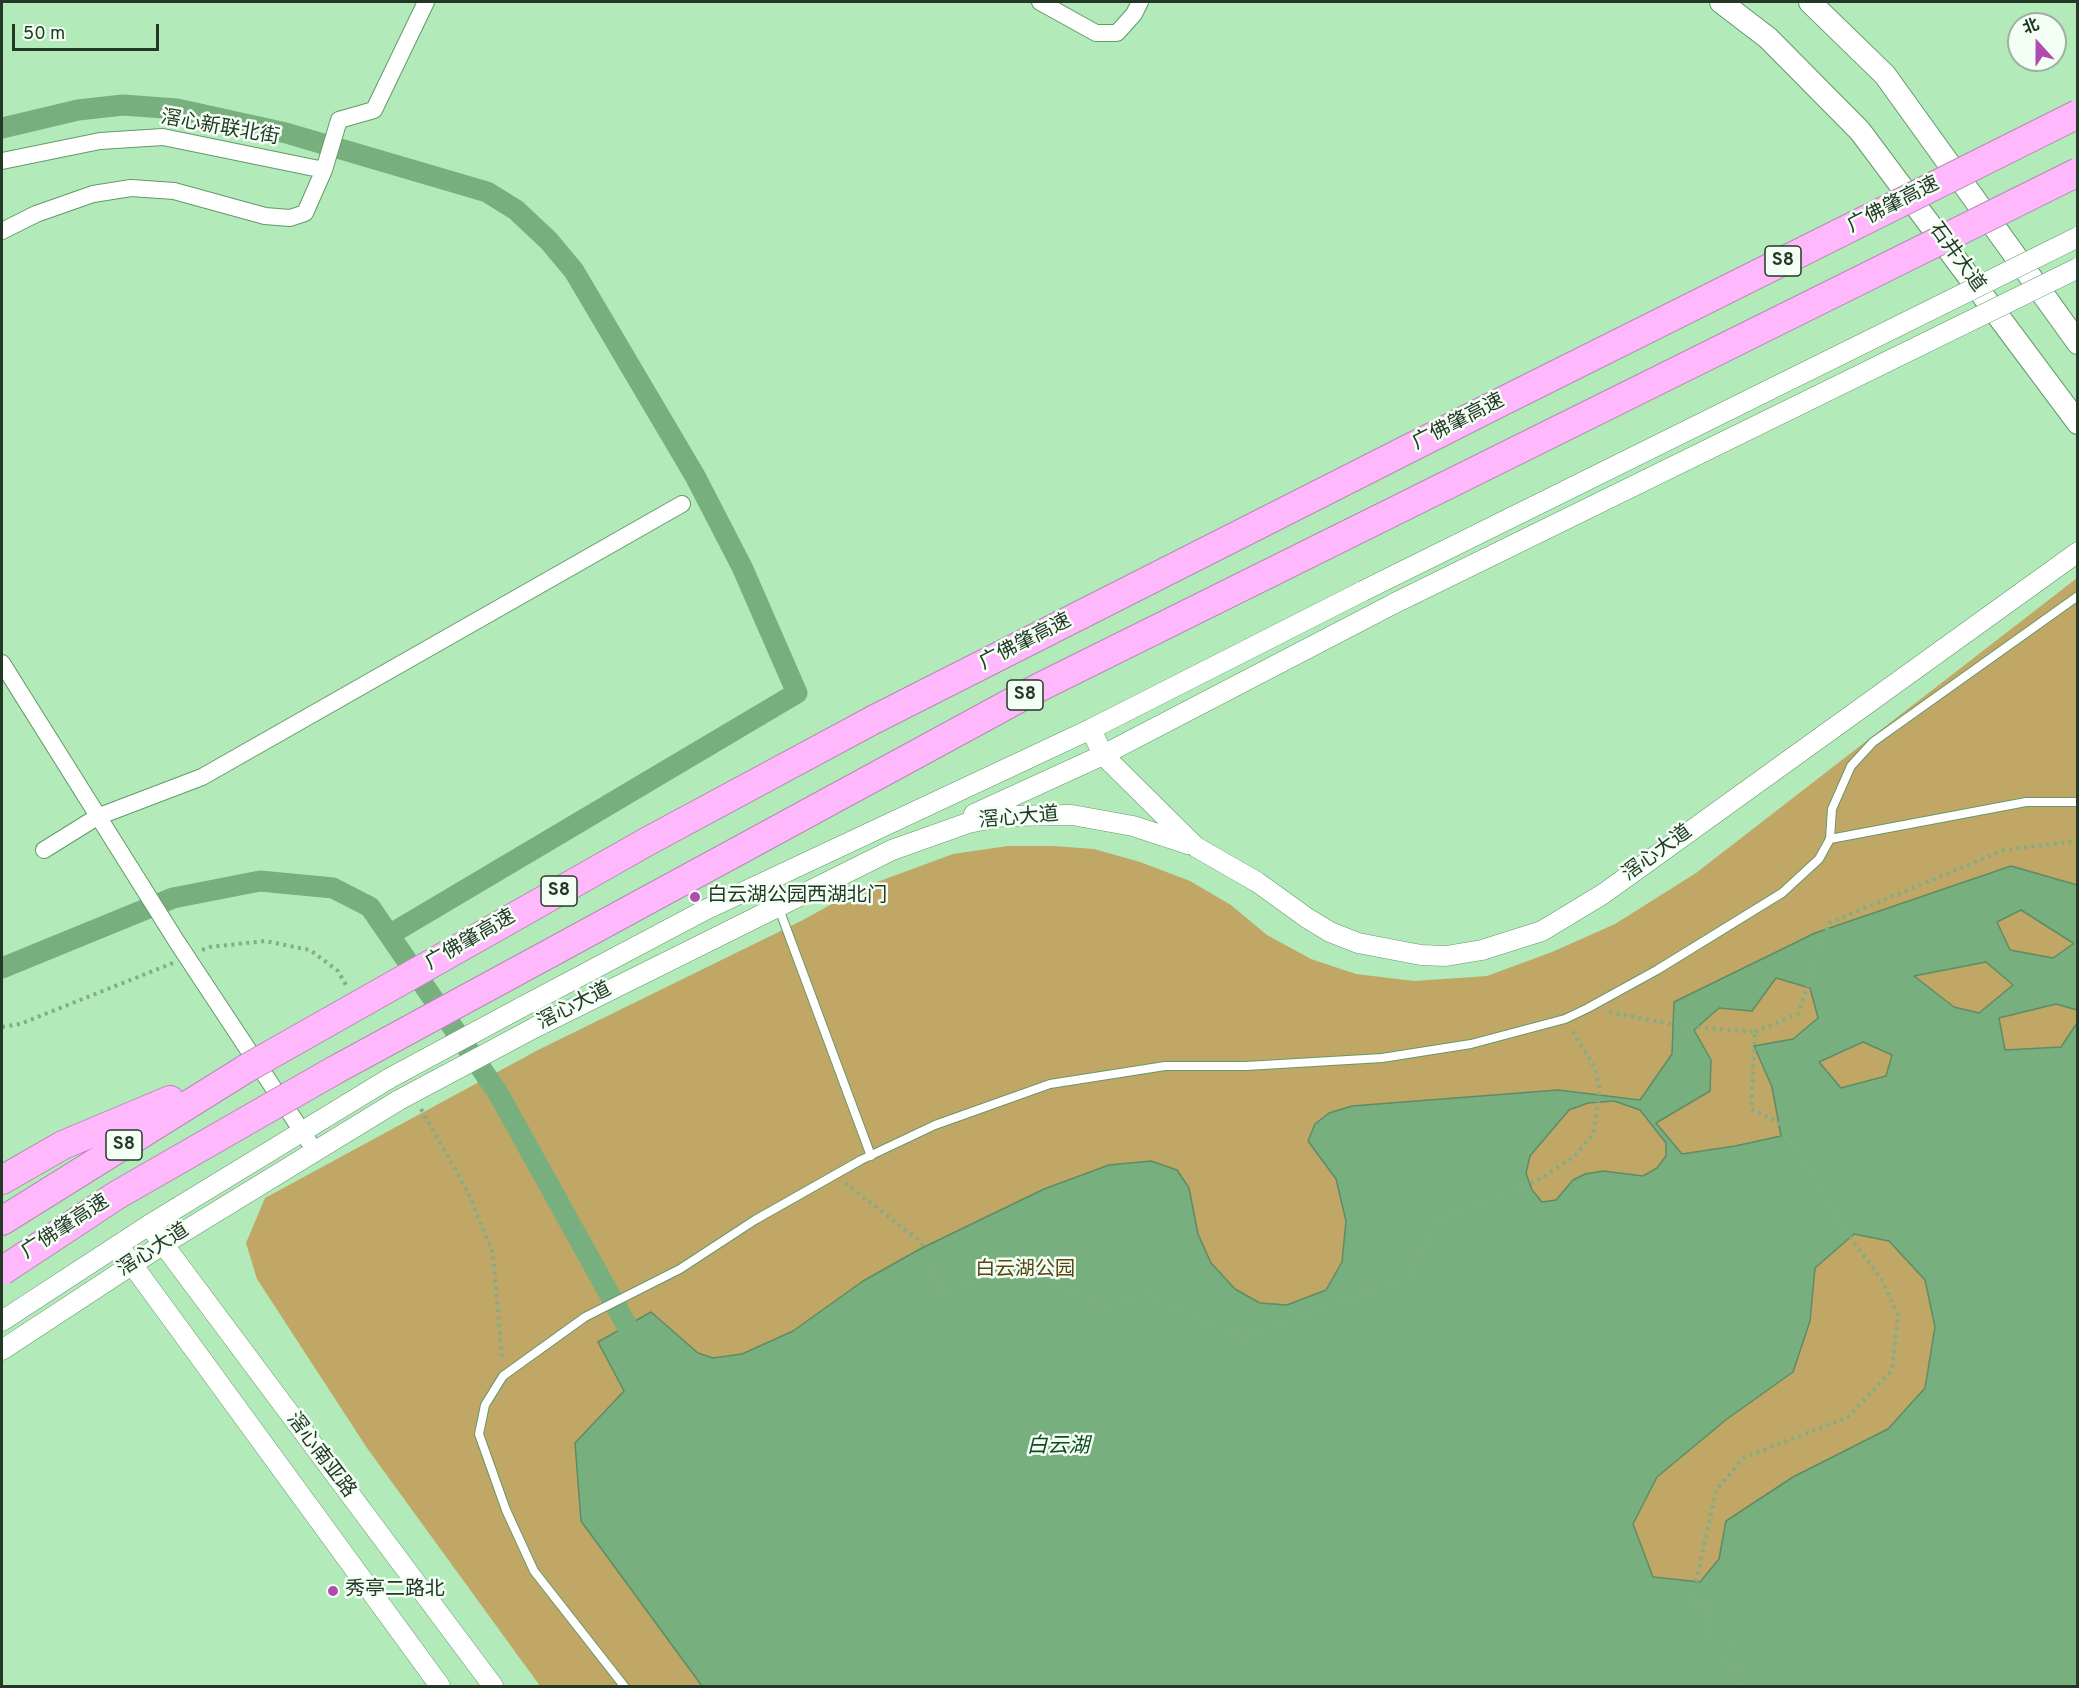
<!DOCTYPE html>
<html>
<head>
<meta charset="utf-8">
<style>
	body { margin:0 }
	#map { position:relative; width:2079px; height:1688px; overflow:hidden; background:#b2eab9; font-family:Overpass,"Noto Sans SC",sans-serif }
	canvas { display:block }
	.frame { position:absolute; inset:0; border:3px solid #233926; pointer-events:none }
	.north { position:absolute; left:2007px; top:12px; width:60px; height:60px; box-sizing:border-box; background:#f3fef4; border:2px solid #a0afa2; border-radius:50%; rotate:339deg; font-size:16px; font-weight:700; line-height:24px; text-align:center; color:#233926 }
	.north::after { content:''; display:block; margin:auto; width:21px; height:27px; background:#b14bb0; clip-path:polygon(50% 0,100% 100%,50% 72%,0 100%) }
	.scale { position:absolute; left:12px; top:24px; width:147px; height:27px; box-sizing:border-box; border:3px solid #233926; border-top:0; padding-left:8px; font-size:18px; line-height:21px; white-space:nowrap; color:#233926; -webkit-text-stroke:4px #f3fef4; paint-order:stroke }
</style>
</head>
<body>
<div id="map">
<canvas width="2079" height="1688"></canvas>
<div class="frame"></div>
<div class="north">北</div>
<div class="scale">50 m</div>
</div>
<script>
const c = document.querySelector('canvas').getContext('2d');
c.lineJoin = 'round';
function paint(path, color) { c.fillStyle = color; c.fill(path, 'evenodd'); }
const shape = rows => new Path2D(rows.map(r => 'M' + r).join(''));
function trace(path, color, width, dash) { c.strokeStyle = color; c.lineWidth = width; c.lineCap = dash ? 'butt' : 'round'; c.setLineDash(dash || []); c.stroke(path); }
function drawText(font, color, halo, rows, align = 'center') {
  c.font = font + ' Overpass,"Noto Sans SC",sans-serif'; c.lineWidth = 5; c.setLineDash([]); c.textBaseline = 'middle'; c.strokeStyle = halo; c.fillStyle = color; for (const [text, x, y, turn = 0] of rows) {
    c.save(); c.translate(x, y); c.rotate((+turn || 0) * Math.PI / 180); c.textAlign = isNaN(turn) ? turn : align; if (halo) c.strokeText(text, 0, 0); c.fillText(text, 0, 0); c.restore();
  }
}
const green = shape([
	[2077,578,2077,1686,540,1686,367,1448,257,1279,246,1243,265,1198,538,1050,801,921,861,888,953,854,1008,846,1053,846,1094,849,1140,862,1190,881,1231,905,1267,935,1311,959,1356,974,1414,981,1487,976,1552,952,1615,924,1696,873]
]);
const water = shape([
	[2011,866,2077,885,2077,1010,2056,1004,1999,1018,2005,1050,2061,1047,2077,1023,2077,1686,702,1686,581,1521,575,1443,624,1391,598,1342,651,1312,698,1353,713,1358,742,1354,793,1331,863,1281,920,1249,1044,1189,1109,1165,1151,1161,1177,1170,1189,1188,1198,1234,1211,1263,1235,1289,1260,1303,1287,1305,1326,1290,1342,1262,1346,1221,1336,1179,1308,1141,1315,1124,1329,1113,1352,1106,1558,1090,1640,1100,1672,1054,1674,1002,1815,933,2011,866],
	[2021,910,2073,943,2073,944,2053,958,2010,950,1997,922,2021,910],
	[1986,962,2013,985,1979,1013,1954,1007,1914,976,1986,962],
	[1776,978,1810,988,1818,1018,1793,1039,1754,1046,1772,1087,1781,1136,1735,1146,1682,1154,1656,1123,1710,1091,1711,1060,1694,1030,1719,1008,1752,1011,1776,978],
	[1863,1042,1892,1055,1886,1076,1841,1088,1819,1062,1863,1042],
	[1614,1101,1640,1110,1666,1143,1666,1156,1657,1168,1643,1176,1603,1171,1585,1174,1573,1180,1556,1200,1542,1202,1532,1190,1526,1173,1530,1156,1569,1110,1588,1103,1614,1101],
	[1854,1234,1889,1241,1925,1280,1935,1327,1925,1388,1888,1429,1793,1477,1726,1521,1719,1559,1700,1582,1653,1577,1633,1524,1657,1477,1727,1419,1793,1372,1810,1321,1815,1268,1854,1234]
]);
const canal = shape([
	[2,128,78,110,123,105,177,109,286,133,487,192,516,210,549,241,574,271,695,476,742,567,797,693,389,935],
	[2,968,173,898,260,881,333,888,370,907,498,1093,627,1326]
]);
const path = shape([
	[202,950,210,947,265,941,310,950,338,971,347,987],
	[1609,1012,1681,1026,1755,1032,1751,1109,1778,1122,1855,1244,1882,1280,1898,1315,1892,1370,1848,1417,1743,1458,1716,1490,1692,1602,1712,1606,1705,1634,1730,1641,1724,1665,1745,1670,1742,1686],
	[2,1027,20,1024,173,963],
	[1755,1032,1798,1014,1829,923,2004,850,2078,841],
	[421,1109,468,1192,493,1253,502,1360],
	[845,1183,921,1242,941,1292,1018,1267,1107,1307,1145,1294,1243,1338,1409,1277,1435,1221,1536,1181,1574,1157,1593,1134,1600,1089,1595,1068,1572,1030]
]);
const service = shape([
	[1830,839,2026,802,2078,802],
	[778,906,871,1156],
	[624,1686,534,1571,506,1510,479,1434,485,1405,503,1376,585,1317,680,1269,755,1220,861,1160,935,1125,1050,1084,1165,1066,1246,1066,1382,1058,1471,1044,1565,1019,1588,1008,1657,970,1782,893,1819,859,1830,839,1832,809,1851,766,1873,742,2078,596]
]);
const minor = shape([
	[1040,2,1096,33,1117,33,1134,14,1140,2],
	[2,161,100,141,163,137,324,170],
	[2,231,36,214,93,194,131,188,174,191,265,216,290,218,305,213,324,170,339,120,374,110,426,2],
	[2,663,177,942,315,1151],
	[44,850,97,817,202,777,682,504]
]);
const tertiary = shape([
	[1091,729,1103,755,1196,847,1257,882,1307,918,1330,932,1358,943,1421,955,1446,956,1482,950,1542,931,1603,894,2078,552],
	[974,814,1103,755,1395,603],
	[520,1008,705,910,1091,729,1363,591],
	[534,1028,892,850,968,823,1004,816,1072,815,1133,826,1188,844],
	[149,1225,493,1686],
	[118,1245,440,1686],
	[2,1321,149,1225,390,1078],
	[2,1350,162,1245,399,1100]
]);
const secondary = shape([
	[1721,2,1768,38,1860,131,2078,423],
	[1810,2,1885,75,2078,343]
]);
const motorway = shape([
	[875,719,1489,408],
	[2,1180,63,1145,170,1100],
	[2,1221,247,1068]
]);
const tertiaryBridge = shape([
	[1363,591,2078,237],
	[1395,603,2078,268],
	[390,1078,520,1008],
	[399,1100,534,1028]
]);
const motorwayBridge = shape([
	[1489,408,2078,114],
	[247,1068,650,840,875,719],
	[2,1271,117,1195,335,1070,1038,688,2078,172]
]);
const markers = [
	[695,897,6,"#b14bb0"],
	[333,1591,6,"#b14bb0"]
];
const shields = [
	[1783,261,36],
	[1025,695,36],
	[559,891,36],
	[124,1145,36]
];
const shieldNames = [
	["S8",1783,261],
	["S8",1025,695],
	["S8",559,891],
	["S8",124,1145]
];
const streetNames = [
	["滘心新联北街",220,129,10],
	["广佛肇高速",1894,206,-27],
	["石井大道",1956,258,54],
	["广佛肇高速",1459,423,-27],
	["广佛肇高速",1026,643,-27],
	["滘心大道",1019,819,-5],
	["滘心大道",1658,854,-36],
	["广佛肇高速",471,941,-30],
	["滘心大道",575,1007,-27],
	["广佛肇高速",66,1228,-33],
	["滘心大道",154,1251,-33],
	["滘心南亚路",320,1456,53]
];
const poiNames = [
	["白云湖公园西湖北门",707,897],
	["秀亭二路北",345,1591]
];
const parkNames = [
	["白云湖公园",1025,1271]
];
const waterNames = [
	["白云湖",1058,1448]
];
paint(green, '#c1a766');
paint(water, '#77af7e');
trace(water, '#5e8c64', 1.5);
trace(canal, '#77af7e', 21);
trace(service, '#64996b', 10);
trace(minor, '#64996b', 18);
trace(tertiary, '#64996b', 21);
trace(secondary, '#64996b', 24);
trace(motorway, '#b28cb1', 30);
trace(path, '#81ad87', 4, [3, 4.5]);
trace(service, '#fff', 8);
trace(minor, '#fff', 16);
trace(tertiary, '#fff', 20);
trace(secondary, '#fff', 22);
trace(motorway, '#ffb8fc', 28);
trace(tertiaryBridge, '#64996b', 21, []);
trace(motorwayBridge, '#b28cb1', 30, []);
trace(tertiaryBridge, '#fff', 20);
trace(motorwayBridge, '#ffb8fc', 28);
for (const [x, y, r, color] of markers) { const dot = new Path2D(); dot.arc(x, y, r, 0, 2 * Math.PI); c.fillStyle = color; c.fill(dot); trace(dot, '#f3fef4', 2); }
for (const [x, y, w] of shields) { const box = new Path2D(); box.roundRect(x - w / 2, y - 15, w, 30, 4.5); c.fillStyle = '#f3fef4'; c.fill(box); trace(box, '#233926', 1.5); }
drawText('bold 18px', '#233926', null, shieldNames);
drawText('20px', '#233926', '#f3fef4', streetNames);
drawText('20px', '#233926', '#f3fef4', poiNames, 'left');
drawText('20px', '#584510', '#f3fef4', parkNames);
drawText('italic 21px', '#0e4d1f', '#f3fef4', waterNames);
</script>
</body>
</html>
